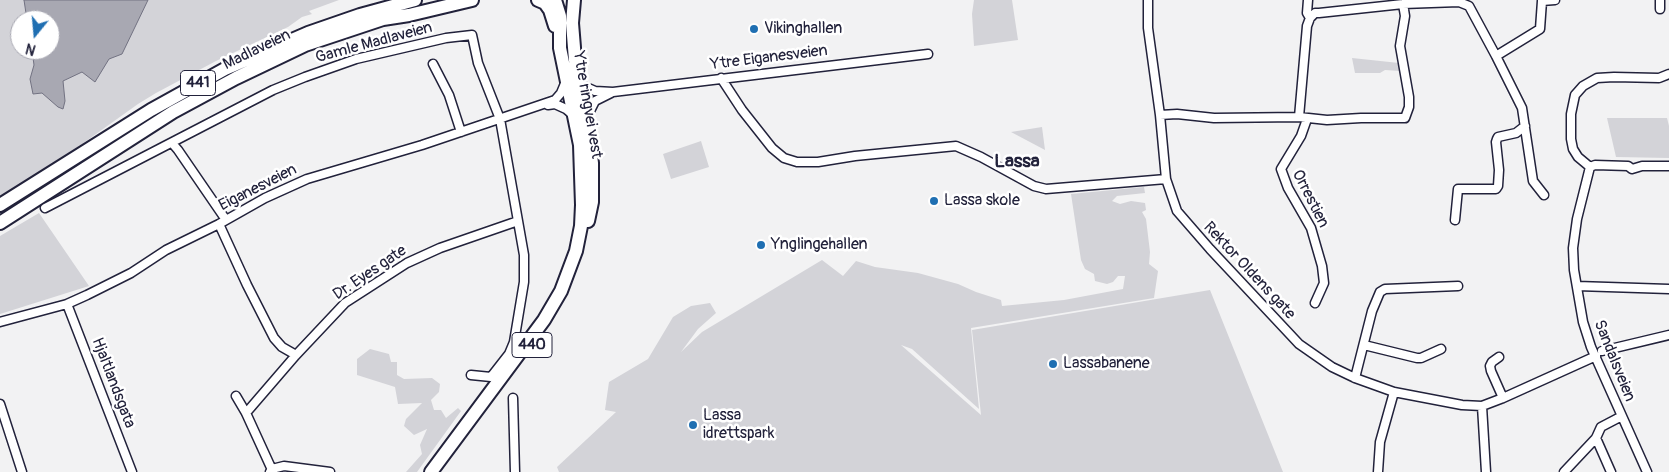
<!DOCTYPE html>
<html>
<head>
<meta charset="utf-8">
<style>
	body { margin:0 }
	#map { position:relative; width:1669px; height:472px; overflow:hidden; background:#f2f2f3; font-family:Pangolin,sans-serif }
	canvas { display:block }
	.north { position:absolute; left:10px; top:10px; width:50px; height:50px; box-sizing:border-box; background:#fff; border:1px solid #a7a7b1; border-radius:50%; rotate:197deg; font-size:14px; font-weight:700; line-height:20px; text-align:center; color:#22223b }
	.north::after { content:''; display:block; margin:auto; width:18px; height:22px; background:#1f6fb2; clip-path:polygon(50% 0,100% 100%,50% 72%,0 100%) }
</style>
</head>
<body>
<div id="map">
<canvas width="1669" height="472"></canvas>
<div class="north">N</div>
</div>
<script>
const c = document.querySelector('canvas').getContext('2d');
c.lineJoin = 'round';
function paint(path, color) { c.fillStyle = color; c.fill(path, 'evenodd'); }
const shape = rows => new Path2D(rows.map(r => 'M' + r).join(''));
function trace(path, color, width, dash) { c.strokeStyle = color; c.lineWidth = width; c.lineCap = dash ? 'butt' : 'round'; c.setLineDash(dash || []); c.stroke(path); }
function drawText(font, color, halo, rows, align = 'center') {
  c.font = font + ' Pangolin,sans-serif'; c.lineWidth = 5; c.setLineDash([]); c.textBaseline = 'middle'; c.strokeStyle = halo; c.fillStyle = color; for (const [text, x, y, turn = 0] of rows) {
    c.save(); c.translate(x, y); c.rotate((+turn || 0) * Math.PI / 180); c.textAlign = isNaN(turn) ? turn : align; if (halo) c.strokeText(text, 0, 0); c.fillText(text, 0, 0); c.restore();
  }
}
const green = shape([
	[0,0,339,0,309,11,312,14,302,17,288,27,216,61,156,93,138,104,82,144,0,197],
	[20,20,50,20,50,50,20,50],
	[974,0,1012,0,1018,40,974,46,972,14],
	[1352,58,1399,63,1400,71,1385,70,1380,73,1355,73],
	[1607,118,1667,118,1669,126,1669,158,1616,157],
	[1042,127,1045,150,1011,132],
	[701,141,709,167,671,179,663,154],
	[1144,187,1145,193,1117,196,1112,201,1120,204,1131,201,1145,203,1146,210,1142,212,1146,219,1150,252,1149,264,1158,271,1154,298,971,328,979,409,912,349,901,345,981,415,972,330,1210,290,1283,472,559,472,557,467,616,412,605,410,609,382,648,359,673,317,691,306,710,303,716,313,698,329,681,352,702,332,822,260,843,276,856,261,875,267,918,273,958,284,976,292,1001,300,1002,306,1064,300,1123,289,1125,276,1118,276,1113,282,1107,284,1095,281,1094,274,1085,269,1081,260,1071,194],
	[39,213,89,286,0,314,0,236],
	[370,349,389,354,391,362,397,362,397,375,404,379,432,378,440,384,439,392,431,400,434,410,441,410,446,418,458,408,461,411,417,472,406,472,422,454,420,445,427,429,414,435,404,426,406,419,422,403,398,404,395,387,357,375,357,359]
]);
const water = shape([
	[24,0,148,0,122,54,109,59,95,82,82,72,63,81,65,101,63,109,58,107,42,93,33,94,30,79,34,65,32,50,50,50,50,20,27,20,24,0]
]);
const street = shape([
	[1148,0,1148,28,1160,115,1166,179,1177,211,1210,249,1299,344,1332,367,1355,378,1394,392,1462,405,1482,406,1503,398,1596,356],
	[1660,9,1660,0],
	[1310,18,1315,13,1319,13,1403,4,1459,2,1469,6,1496,56,1522,108,1533,181,1544,195],
	[1496,56,1540,29,1542,1,1555,0],
	[433,64,449,95,461,132],
	[721,78,742,110,772,148,784,158,797,162,818,162,855,156,956,146,981,157,1034,186,1046,189,1166,179],
	[579,84,595,91,613,92,928,54],
	[548,105,555,104,566,109,573,115],
	[1160,115,1177,114,1214,118,1299,117,1327,120,1361,118,1405,118,1409,107,1409,97,1400,46,1405,16,1403,4],
	[587,117,595,101,611,93],
	[1299,117,1307,26,1310,18,1307,13,1308,0],
	[1307,119,1301,136,1281,169,1288,188,1311,228,1322,266,1324,283,1315,303],
	[172,143,178,150,226,220],
	[1590,167,1577,219,1573,248,1574,270,1583,322,1591,347,1647,472],
	[1590,167,1578,157,1573,149,1571,139,1571,114,1575,95,1583,86,1597,78,1614,77,1659,78,1669,74],
	[1590,167,1595,165,1628,166,1632,169,1642,166,1669,166],
	[45,208,273,90,305,77,356,59,446,38,472,35,478,63,500,119,524,255,524,282,514,342,509,354,491,377,471,375],
	[1455,220,1458,189,1496,189,1498,186,1499,170,1496,142,1497,139,1498,137,1516,133,1525,126],
	[219,224,247,285,274,338,282,347,296,355],
	[1577,286,1669,289],
	[67,304,132,472],
	[0,322,67,304,87,295,131,273,166,250,219,224,265,198,307,179,422,145,555,100,561,93,566,81],
	[1364,345,1417,358,1421,358,1441,349],
	[1602,351,1669,335],
	[1499,357,1492,362,1490,366,1491,371,1503,398],
	[1355,378,1372,311,1380,292,1385,289,1458,286],
	[236,396,246,413,273,472],
	[513,398,515,472],
	[0,404,22,472],
	[1482,406,1486,472],
	[246,413,296,355,345,303,407,263,440,248,518,221],
	[1596,438,1611,472],
	[270,472,272,469,284,466,330,472],
	[1378,472,1380,442,1394,392],
	[1564,472,1596,438,1601,427,1622,416]
]);
const primary = shape([
	[538,0,545,3,550,10,555,26],
	[574,0,572,23,576,72,586,118,592,163,592,202,588,221],
	[0,205,151,110,225,69,308,33,360,15,415,0],
	[0,223,173,112,236,78,305,45,383,19,409,15,472,0],
	[431,472,544,320,561,291,576,251,581,226,582,205,580,145,560,48,560,16,555,0]
]);
const markers = [
	[754,29,5,"#1f6fb2"],
	[934,201,5,"#1f6fb2"],
	[761,245,5,"#1f6fb2"],
	[1053,364,5,"#1f6fb2"],
	[693,425,5,"#1f6fb2"]
];
const shields = [
	[198,83,35],
	[532,345,40]
];
const shieldNames = [
	["441",198,83],
	["440",532,345]
];
const poiNames = [
	["Vikinghallen",764,29],
	["Lassa skole",944,201],
	["Ynglingehallen",771,245],
	["Lassabanene",1063,364],
	["Lassa",703,416],
	["idrettspark",703,434]
];
const streetNames = [
	["Gamle Madlaveien",374,43,-15],
	["Madlaveien",257,50,-26],
	["Ytre Eiganesveien",769,58,-7],
	["Ytre ringvei vest",587,105,80],
	["Eiganesveien",258,188,-27],
	["Orrestien",1310,199,63],
	["Rektor Oldens gate",1249,271,47],
	["Dr. Eyes gate",370,273,-34],
	["Sandalsveien",1614,361,68],
	["Hjaltlandsgata",113,383,69]
];
const quarterNames = [
	["Lassa",1017,162]
];
paint(green, '#d3d3d8');
paint(water, '#a8a8b2');
trace(water, '#727282', 1);
trace(street, '#22223b', 11);
trace(primary, '#22223b', 16);
trace(street, '#fff', 8);
trace(primary, '#fff', 12);
for (const [x, y, r, color] of markers) { const dot = new Path2D(); dot.arc(x, y, r, 0, 2 * Math.PI); c.fillStyle = color; c.fill(dot); trace(dot, '#fff', 2); }
for (const [x, y, w] of shields) { const box = new Path2D(); box.roundRect(x - w / 2, y - 12.5, w, 25, 4); c.fillStyle = '#fff'; c.fill(box); trace(box, '#22223b', 1); }
drawText('bold 15px', '#22223b', null, shieldNames);
drawText('16px', '#22223b', '#fff', poiNames, 'left');
drawText('16px', '#22223b', '#fff', streetNames);
drawText('bold 19px', '#22223b', '#fff', quarterNames);
</script>
</body>
</html>
